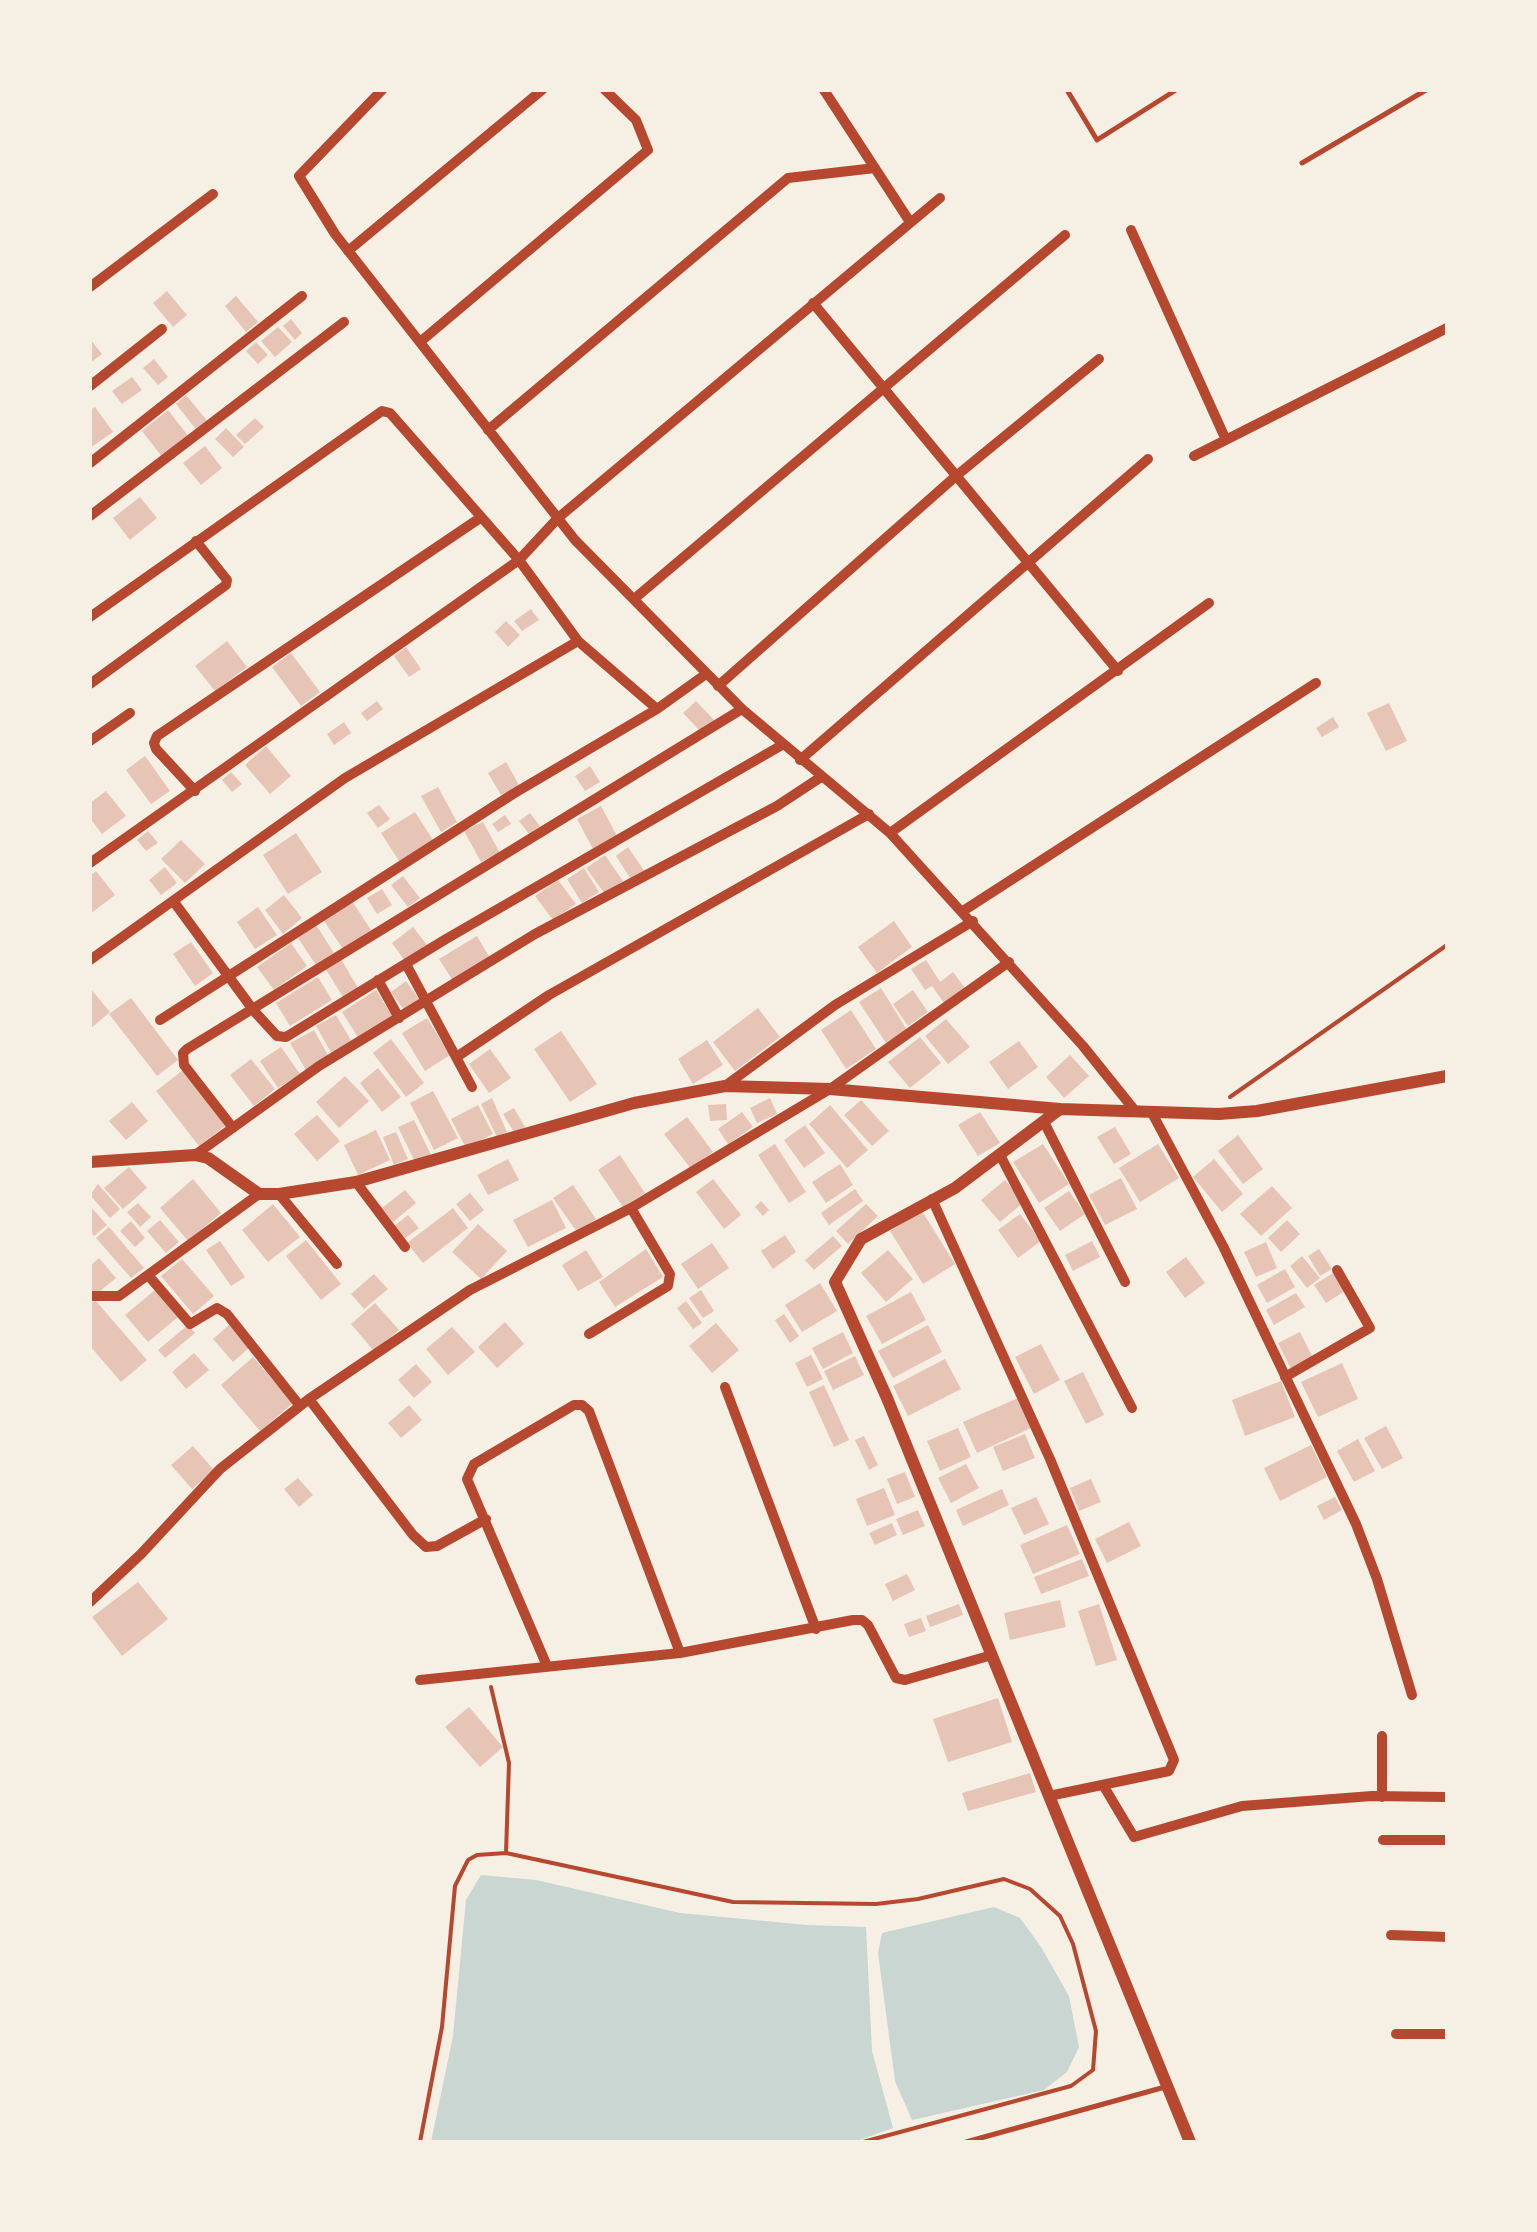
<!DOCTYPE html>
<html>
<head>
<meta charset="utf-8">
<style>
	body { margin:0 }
	#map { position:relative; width:1537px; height:2232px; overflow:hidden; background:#f6efe4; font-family:Arial,sans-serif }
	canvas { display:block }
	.frame { position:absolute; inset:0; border:92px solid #f6efe4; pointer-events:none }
</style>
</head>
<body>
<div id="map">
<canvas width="1537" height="2232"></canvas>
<div class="frame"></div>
</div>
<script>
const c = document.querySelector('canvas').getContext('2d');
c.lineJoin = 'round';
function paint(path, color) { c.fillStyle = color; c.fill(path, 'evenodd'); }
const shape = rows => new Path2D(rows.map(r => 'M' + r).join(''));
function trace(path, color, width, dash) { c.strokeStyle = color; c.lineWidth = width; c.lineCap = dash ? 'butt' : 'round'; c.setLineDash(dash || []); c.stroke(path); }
const water = shape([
	[481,1875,536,1880,680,1913,807,1925,866,1927,872,2051,893,2128,854,2142,431,2142,453,2036,466,1900],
	[994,1907,1020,1918,1041,1947,1069,1996,1079,2047,1067,2072,1044,2090,912,2120,895,2081,878,1953,882,1933]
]);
const building = shape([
	[167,291,187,315,173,327,153,303],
	[236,296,258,322,246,332,225,306],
	[291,319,302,333,295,340,283,326],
	[278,327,292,342,275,357,261,341],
	[90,339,102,354,90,363],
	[256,342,268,355,258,364,246,351],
	[154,359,168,377,158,385,143,368],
	[132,377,142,390,122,404,112,391],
	[186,395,209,423,198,432,176,404],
	[95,407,113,432,90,448,90,410],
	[168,410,189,437,163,458,142,431],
	[255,418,264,427,245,444,236,435],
	[226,428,244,447,233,457,215,439],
	[205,446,222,468,201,485,183,463],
	[140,497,157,518,130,540,113,518],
	[531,609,539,620,522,631,514,621],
	[506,621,520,635,508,647,495,632],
	[227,641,247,667,215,691,195,666],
	[406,647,421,669,409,677,394,656],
	[291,653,320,692,301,706,272,667],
	[377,701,383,709,367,721,361,713],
	[696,701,714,720,701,732,683,713],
	[1389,703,1407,741,1386,751,1367,713],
	[1333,717,1339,727,1322,737,1316,728],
	[344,722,351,733,334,745,327,734],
	[266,746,291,776,270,794,245,765],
	[145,756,170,791,151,804,126,770],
	[506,762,519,785,501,795,488,773],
	[590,766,600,782,585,791,575,776],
	[231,772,242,784,232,792,222,780],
	[438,787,457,822,441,832,421,796],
	[106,791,126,816,102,834,90,818,90,803],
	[379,805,390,819,378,828,367,813],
	[601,806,617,836,593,849,577,819],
	[415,812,433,840,399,861,381,833],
	[530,813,540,826,529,834,519,821],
	[505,815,511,824,498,832,492,824],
	[483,822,500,853,481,862,464,831],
	[148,831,158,843,146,851,137,840],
	[296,833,322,872,288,894,263,855],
	[181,840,205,864,185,883,161,859],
	[628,847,645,872,632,881,616,856],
	[605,855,623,881,605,894,586,868],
	[165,867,177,883,161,895,149,880],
	[584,868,599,892,582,903,567,879],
	[96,871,115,895,90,914,90,876],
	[403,876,420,898,408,907,391,885],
	[558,880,576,904,553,920,535,896],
	[382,889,392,905,377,914,367,898],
	[284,895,302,918,283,934,265,910],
	[352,901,371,930,343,949,324,921],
	[258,907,277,935,255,949,237,922],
	[894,921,912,947,877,973,858,947],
	[316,925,334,953,316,965,298,938],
	[413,927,427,945,405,961,392,943],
	[477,936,490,958,453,981,439,959],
	[191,942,213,973,195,986,173,954],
	[291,943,307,966,274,990,257,967],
	[341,959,358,988,343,997,325,968],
	[926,960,940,982,953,972,965,988,944,1003,932,986,925,990,911,969],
	[318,977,332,1000,290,1026,276,1003],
	[406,981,419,999,404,1010,391,992],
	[90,988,110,1012,90,1029],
	[881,988,907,1030,886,1043,859,1002],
	[376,990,393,1017,359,1039,342,1012],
	[913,990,928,1012,908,1026,893,1004],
	[131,998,178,1060,157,1076,109,1014],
	[758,1008,780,1037,735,1071,713,1042],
	[851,1010,876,1049,846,1069,821,1030],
	[336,1015,352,1042,332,1054,316,1026],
	[427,1018,450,1055,425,1071,402,1033],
	[946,1019,970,1047,948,1064,925,1036],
	[314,1030,329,1057,306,1070,290,1043],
	[561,1031,597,1084,570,1102,534,1049],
	[920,1037,941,1063,910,1088,888,1062],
	[391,1039,424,1083,406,1097,373,1053],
	[707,1040,723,1065,693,1084,678,1059],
	[1019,1041,1038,1067,1008,1089,989,1062],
	[281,1047,300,1074,278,1088,260,1061],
	[490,1049,511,1078,489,1093,469,1064],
	[1070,1055,1089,1076,1064,1098,1046,1077],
	[251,1059,275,1089,254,1106,230,1075],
	[378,1068,401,1097,382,1112,360,1083],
	[183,1070,225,1126,199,1146,156,1091],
	[345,1076,369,1101,339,1128,316,1102],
	[433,1091,458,1138,434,1150,410,1103],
	[492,1098,507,1132,497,1137,481,1104],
	[770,1098,777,1114,757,1123,750,1108],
	[861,1100,889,1131,872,1146,844,1115],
	[132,1102,148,1121,126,1140,109,1121],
	[726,1104,727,1120,710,1121,708,1105],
	[478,1105,493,1134,466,1148,451,1119],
	[830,1105,868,1150,847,1168,809,1124],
	[514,1108,525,1127,515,1134,503,1114],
	[742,1112,753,1127,728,1144,718,1129],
	[980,1112,1000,1143,978,1156,958,1125],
	[317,1115,340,1141,317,1161,294,1134],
	[687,1117,713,1152,691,1169,664,1134],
	[414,1120,432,1157,416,1164,398,1127],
	[805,1125,825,1153,804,1168,784,1140],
	[1115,1127,1131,1154,1114,1164,1097,1137],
	[376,1130,390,1160,358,1175,344,1145],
	[396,1132,408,1159,394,1165,383,1137],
	[1238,1135,1263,1169,1243,1184,1218,1151],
	[775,1144,806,1192,789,1203,758,1155],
	[1043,1144,1069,1184,1039,1203,1013,1162],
	[1158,1144,1179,1178,1140,1202,1119,1168],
	[620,1155,645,1193,623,1207,598,1170],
	[508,1159,519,1180,488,1195,477,1175],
	[1214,1159,1243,1194,1222,1212,1193,1177],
	[840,1164,853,1185,826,1203,812,1182],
	[129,1167,147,1188,123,1209,104,1188],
	[1121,1178,1137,1209,1105,1225,1089,1195],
	[193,1179,221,1213,188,1241,160,1208],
	[713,1179,741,1215,724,1229,696,1192],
	[1005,1180,1024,1202,1000,1222,981,1200],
	[98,1184,120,1209,110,1218,90,1195],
	[573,1185,596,1219,577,1232,553,1198],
	[1272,1186,1292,1208,1261,1236,1240,1214],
	[855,1189,863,1201,829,1225,821,1213],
	[405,1190,416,1203,393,1222,382,1208],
	[1069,1191,1085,1214,1060,1231,1044,1208],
	[470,1193,484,1210,470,1221,456,1204],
	[552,1200,566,1228,528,1247,513,1220],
	[761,1201,769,1210,763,1216,755,1207],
	[138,1203,151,1217,140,1227,127,1212],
	[273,1204,300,1237,268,1262,242,1230],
	[866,1204,878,1216,848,1244,836,1231],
	[90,1206,107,1225,94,1236,90,1231],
	[453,1208,468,1228,423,1263,407,1243],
	[922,1211,955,1264,923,1284,890,1231],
	[1020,1214,1041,1241,1018,1258,998,1230],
	[408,1215,419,1228,404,1239,394,1226],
	[160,1220,179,1242,166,1253,147,1231],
	[1287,1220,1300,1234,1281,1252,1268,1238],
	[131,1221,145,1238,135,1247,120,1231],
	[478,1224,507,1251,481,1279,452,1252],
	[109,1227,144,1268,131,1278,96,1238],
	[785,1235,796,1252,773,1269,761,1251],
	[833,1236,842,1246,814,1270,805,1260],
	[306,1240,341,1284,321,1300,286,1256],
	[220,1241,245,1277,231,1286,206,1250],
	[1092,1241,1100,1257,1073,1271,1065,1255],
	[1266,1242,1277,1268,1256,1277,1244,1252],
	[712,1243,729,1268,698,1289,681,1264],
	[646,1249,663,1277,615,1307,599,1282],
	[1319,1249,1332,1269,1320,1276,1308,1256],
	[586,1250,603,1277,578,1291,562,1265],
	[888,1250,913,1279,886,1302,861,1273],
	[1302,1256,1320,1278,1307,1288,1290,1266],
	[1186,1257,1205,1283,1185,1298,1166,1272],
	[99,1258,116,1278,94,1296,90,1291,90,1266],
	[182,1259,214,1296,193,1314,161,1276],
	[1285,1269,1295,1287,1267,1303,1257,1285],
	[1333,1273,1345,1291,1326,1303,1314,1285],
	[374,1274,388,1289,364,1309,351,1294],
	[820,1283,837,1311,802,1332,785,1305],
	[155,1290,178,1317,148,1342,125,1315],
	[701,1290,714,1311,703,1318,689,1298],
	[911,1292,926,1320,882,1344,866,1316],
	[1296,1293,1305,1307,1274,1325,1266,1310],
	[95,1300,147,1360,121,1382,90,1346,90,1304],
	[686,1301,702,1323,693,1329,677,1308],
	[375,1303,399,1330,374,1351,351,1324],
	[784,1314,799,1336,790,1343,775,1320],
	[505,1322,524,1344,497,1368,478,1347],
	[716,1323,739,1350,712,1373,689,1346],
	[230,1324,250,1347,233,1362,213,1339],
	[188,1325,195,1333,165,1358,158,1350],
	[928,1325,942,1352,893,1378,878,1351],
	[452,1327,475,1352,448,1375,426,1349],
	[843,1332,853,1353,823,1369,812,1348],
	[1300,1332,1314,1360,1292,1371,1278,1343],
	[1041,1344,1060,1380,1034,1394,1015,1357],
	[194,1353,209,1370,186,1389,172,1372],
	[811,1355,823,1379,807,1387,795,1363],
	[855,1356,864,1375,833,1390,824,1371],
	[253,1357,293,1403,260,1431,221,1385],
	[945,1359,961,1389,908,1416,893,1386],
	[1342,1363,1358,1399,1318,1417,1301,1382],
	[416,1364,432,1382,414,1398,398,1380],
	[1083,1372,1104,1415,1086,1424,1064,1381],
	[1281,1381,1295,1417,1245,1436,1232,1400],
	[824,1385,849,1440,834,1447,809,1392],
	[1018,1398,1031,1428,977,1453,963,1422],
	[409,1405,422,1420,401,1438,388,1423],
	[1386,1426,1403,1458,1382,1469,1364,1438],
	[958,1428,971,1457,940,1471,927,1441],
	[1025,1434,1035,1458,1003,1471,993,1447],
	[864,1436,878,1465,869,1470,855,1440],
	[1358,1439,1375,1471,1354,1482,1337,1451],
	[1311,1445,1327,1477,1280,1501,1264,1468],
	[193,1446,214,1470,192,1489,171,1465],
	[966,1464,979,1488,951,1503,938,1478],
	[905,1472,915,1497,897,1504,887,1479],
	[298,1478,313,1495,299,1507,284,1489],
	[1091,1479,1101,1502,1079,1511,1070,1488],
	[884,1488,895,1515,867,1526,856,1499],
	[1002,1489,1009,1505,963,1526,956,1510],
	[1036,1497,1049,1524,1024,1535,1011,1508],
	[1335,1497,1342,1510,1324,1520,1317,1506],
	[918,1510,925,1526,903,1535,896,1519],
	[1129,1522,1141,1546,1107,1563,1095,1539],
	[892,1523,897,1535,875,1545,869,1533],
	[1067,1525,1080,1554,1033,1574,1020,1545],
	[1082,1559,1089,1576,1041,1594,1034,1577],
	[907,1574,915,1590,893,1601,885,1584],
	[138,1582,168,1619,122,1656,92,1617],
	[1060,1600,1066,1627,1010,1640,1004,1613],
	[959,1604,963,1615,930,1627,926,1616],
	[1099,1604,1117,1660,1096,1666,1078,1611],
	[921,1618,926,1631,909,1637,904,1624],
	[998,1698,1012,1742,948,1762,933,1719],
	[469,1707,503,1747,480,1767,445,1727],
	[1030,1773,1036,1792,968,1811,962,1793]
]);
const path = shape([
	[1230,1097,1447,945],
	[491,1687,509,1763,506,1853],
	[420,2142,442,2027,455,1886,468,1860,477,1855,506,1853,733,1902,876,1904,918,1899,1004,1879,1030,1889,1060,1916,1073,1944,1096,2031,1093,2070,1071,2086,863,2142]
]);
const service = shape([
	[1067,90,1097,140,1176,90],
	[1302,163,1426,90],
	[966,2142,1165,2087]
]);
const minor = shape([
	[382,90,299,176,335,234,575,540,742,709,890,833,1083,1046,1136,1112],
	[824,90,910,222],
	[1131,230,1226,440],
	[348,251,542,90],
	[90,287,213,194],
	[813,303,1118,671],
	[420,342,648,150,636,120,605,90],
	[90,386,162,329],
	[488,430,788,178,875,168],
	[1194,456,1447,328],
	[90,463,302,296],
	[90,516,344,322],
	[634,599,1065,235],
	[90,617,382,411,390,413,519,560,578,641,657,709],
	[90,684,226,585,227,580,196,541],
	[718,686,956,476,1099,359],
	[90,741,130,713],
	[800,760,1148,459],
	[195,791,156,749,154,743,157,736,480,518],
	[890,833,1209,603],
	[90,863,519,560,558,518,940,198],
	[174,902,254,1011,277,1036,286,1037,446,939,782,745],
	[963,911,1316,683],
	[90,960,345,778,578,641],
	[406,964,472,1087],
	[378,980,399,1018],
	[160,1020,513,794,657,709,706,674],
	[458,1056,549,995,869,814],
	[725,1086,835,1005,973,921],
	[1152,1113,1223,1246,1356,1524,1377,1579,1412,1695],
	[1044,1122,1125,1282],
	[233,1128,184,1065,183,1053,187,1049,742,709],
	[195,1155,319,1066,535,934,777,806,821,777],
	[1000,1155,1132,1408],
	[356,1182,405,1247],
	[279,1194,337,1264],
	[932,1199,1050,1459,1174,1760,1169,1771,1049,1796],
	[148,1275,190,1324,217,1308,227,1314,300,1406],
	[90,1296,119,1296,259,1194],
	[589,1334,668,1286,670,1274,631,1208],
	[1285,1377,1370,1328,1337,1270],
	[725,1387,816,1629],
	[309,1399,413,1535,426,1547,437,1546,486,1519],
	[90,1602,141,1554,220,1469,309,1399,470,1290,631,1208,830,1089,1009,962],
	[547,1666,467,1479,474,1464,574,1405,582,1405,589,1411,680,1653],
	[420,1680,680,1653,853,1620,862,1620,868,1625,896,1678,905,1680,992,1655],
	[1103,1785,1134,1837,1242,1806,1372,1796,1447,1797],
	[1382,1797,1382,1736],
	[1383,1840,1447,1840],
	[1391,1935,1447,1937],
	[1396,2034,1447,2034]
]);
const tertiary = shape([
	[1060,1109,955,1188,861,1239,835,1282,887,1398,1190,2142],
	[90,1162,195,1155,208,1158,259,1194,279,1194,356,1182,634,1103,725,1086,830,1089,1060,1109,1219,1114,1257,1111,1447,1076]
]);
paint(water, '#c9d6d2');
paint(building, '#e6c5b7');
trace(path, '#b5482f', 4);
trace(service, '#b5482f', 5);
trace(minor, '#b5482f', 10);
trace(tertiary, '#b5482f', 12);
</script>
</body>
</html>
